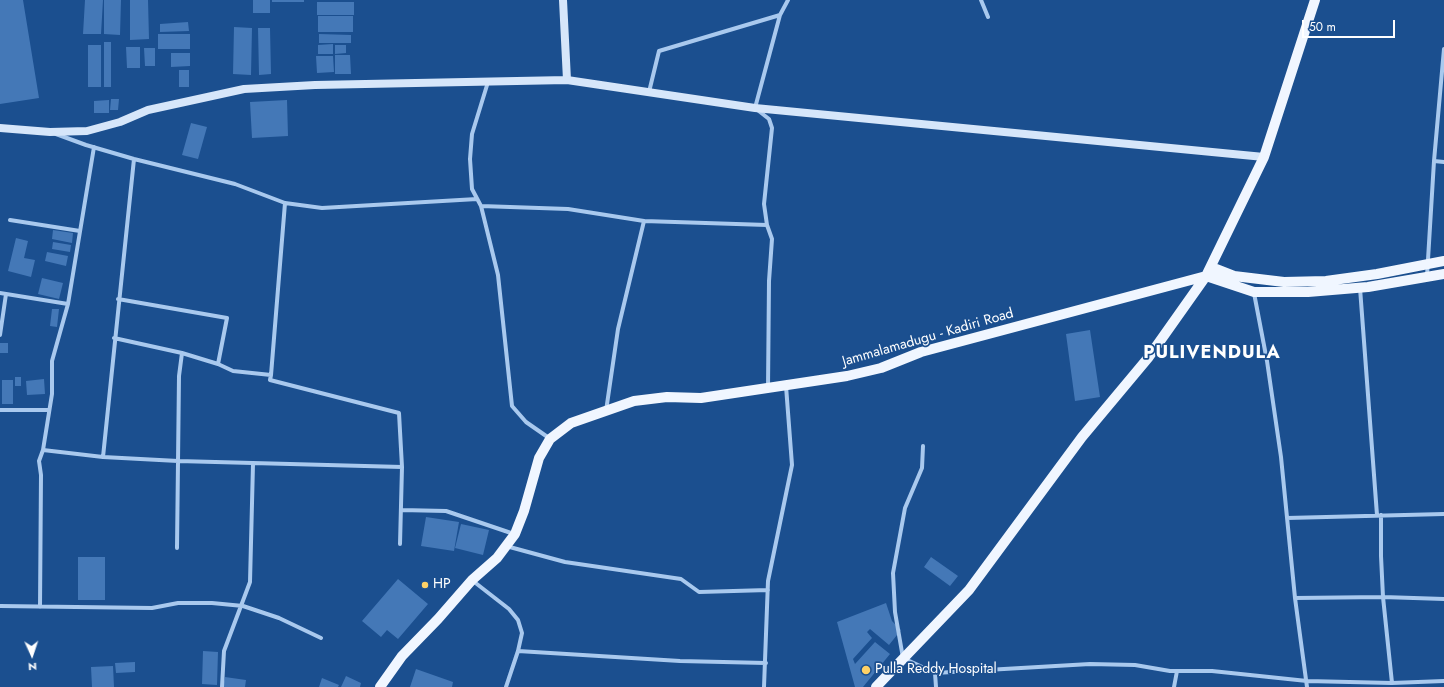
<!DOCTYPE html>
<html>
<head>
<meta charset="utf-8">
<style>
	body { margin:0 }
	#map { position:relative; width:1444px; height:687px; overflow:hidden; background:#1b4f8f; font-family:Jost,sans-serif }
	canvas { display:block }
	.north { position:absolute; left:12px; top:635px; width:40px; height:40px; -webkit-text-stroke:3px #1b4f8f; paint-order:stroke; rotate:177deg; font-size:11px; font-weight:700; line-height:16px; text-align:center; color:#fff }
	.north::after { content:''; display:block; margin:auto; width:14px; height:18px; background:#fff; clip-path:polygon(50% 0,100% 100%,50% 72%,0 100%) }
	.scale { position:absolute; left:1302px; top:20px; width:93px; height:18px; box-sizing:border-box; border:2px solid #fff; border-top:0; padding-left:5px; font-size:12px; line-height:14px; white-space:nowrap; color:#fff; -webkit-text-stroke:3px #1b4f8f; paint-order:stroke }
</style>
</head>
<body>
<div id="map">
<canvas width="1444" height="687"></canvas>
<div class="north">N</div>
<div class="scale">50 m</div>
</div>
<script>
const c = document.querySelector('canvas').getContext('2d');
c.lineJoin = 'round';
function paint(path, color) { c.fillStyle = color; c.fill(path, 'evenodd'); }
const shape = rows => new Path2D(rows.map(r => 'M' + r).join(''));
function trace(path, color, width, dash) { c.strokeStyle = color; c.lineWidth = width; c.lineCap = dash ? 'butt' : 'round'; c.setLineDash(dash || []); c.stroke(path); }
function drawText(font, color, halo, rows, align = 'center') {
  c.font = font + ' Jost,sans-serif'; c.lineWidth = 3.5; c.setLineDash([]); c.textBaseline = 'middle'; c.strokeStyle = halo; c.fillStyle = color; for (const [text, x, y, turn = 0] of rows) {
    c.save(); c.translate(x, y); c.rotate((+turn || 0) * Math.PI / 180); c.textAlign = isNaN(turn) ? turn : align; if (halo) c.strokeText(text, 0, 0); c.fillText(text, 0, 0); c.restore();
  }
}
const building = shape([
	[0,0,23,0,39,98,0,104],
	[85,0,103,0,101,34,83,34],
	[104,0,121,0,120,35,104,34],
	[130,0,148,0,149,39,130,40],
	[253,0,270,0,270,13,253,13],
	[272,0,304,0,304,2,272,2],
	[317,2,354,2,354,15,317,15],
	[318,16,353,16,353,32,318,32],
	[188,22,189,31,160,32,160,24],
	[234,27,252,28,251,75,233,74],
	[258,28,270,28,271,74,259,75],
	[158,34,190,34,190,49,158,49],
	[319,34,351,35,351,43,319,43],
	[104,42,111,42,111,87,104,87],
	[333,44,333,54,318,54,318,45],
	[88,45,101,45,101,87,88,87],
	[335,45,346,45,346,53,335,54],
	[126,47,140,47,140,68,127,68],
	[144,48,155,48,155,66,145,66],
	[171,53,190,53,190,66,171,67],
	[335,55,350,55,351,74,335,74],
	[316,56,333,56,334,72,317,73],
	[179,70,189,70,189,87,179,87],
	[111,99,119,99,118,110,110,110],
	[109,100,109,113,94,113,94,101],
	[287,100,288,136,252,138,250,102],
	[191,123,207,127,198,159,182,155],
	[53,230,73,233,72,243,52,239],
	[16,238,28,241,24,258,35,260,31,277,8,271],
	[53,242,71,245,70,252,52,249],
	[47,252,68,256,66,266,45,261],
	[42,278,63,283,59,299,38,294],
	[52,309,59,309,57,327,50,326],
	[1090,330,1100,397,1075,401,1066,334],
	[0,343,8,343,8,353,0,353],
	[15,377,21,377,21,386,15,386],
	[44,379,45,394,27,395,26,381],
	[2,380,13,380,13,404,2,404],
	[426,517,459,522,454,551,421,546],
	[461,524,489,530,483,555,455,548],
	[78,557,105,557,105,600,78,600],
	[931,557,958,576,950,586,924,567],
	[398,579,428,604,398,639,387,630,381,637,362,621],
	[886,603,892,621,901,630,889,645,870,629,867,632,872,638,853,659,855,664,875,642,890,654,863,687,855,687,837,622],
	[203,651,218,652,217,685,202,684],
	[135,662,135,672,116,673,115,663],
	[113,666,114,687,92,687,91,667],
	[416,669,453,682,452,687,410,687],
	[346,676,361,683,360,687,341,687],
	[225,677,246,680,245,687,223,687],
	[322,678,339,685,338,687,319,687]
]);
const street = shape([
	[981,0,988,17],
	[488,82,472,134,470,159,472,189,481,206,498,275,512,406,526,422,549,438],
	[649,92,659,51,780,15],
	[56,134,86,145,134,159,235,184,285,203,322,208,477,199],
	[1434,161,1444,162],
	[481,206,568,209,644,221,767,225],
	[10,220,80,231],
	[1427,276,1434,161,1444,49],
	[1360,288,1377,515],
	[0,293,68,304],
	[1254,293,1267,361,1281,457,1295,598,1307,687],
	[118,299,227,318,218,364],
	[0,335,6,294],
	[114,338,182,353,218,364,233,371,271,375,270,380,399,413,402,467,400,544],
	[271,375,285,203],
	[768,388,769,281,772,239,767,225,764,204,772,128,769,119,755,108,780,15,788,0],
	[0,410,49,410],
	[606,411,618,329,644,221],
	[923,446,922,468,905,508,893,573,895,612,903,658,935,673,1090,664,1135,665,1170,671,1212,671,1307,681,1392,683,1444,681],
	[43,450,103,457,178,461,402,467],
	[103,457,134,159],
	[401,510,446,511,514,534],
	[1381,515,1381,556,1383,597,1392,683],
	[1287,518,1444,514],
	[506,546,565,562,681,579,699,592,768,590],
	[177,548,179,376,182,353],
	[473,581,509,609,518,620,522,633,518,651,506,687],
	[1295,598,1383,597,1444,599],
	[0,606,152,608,178,603,212,603,243,606,279,618,321,638],
	[40,607,41,475,39,461,43,450,52,394,52,361,68,304,94,147],
	[518,651,680,661,766,663],
	[935,673,936,687],
	[222,687,224,651,250,582,253,464],
	[764,687,768,581,792,465,786,386],
	[1174,687,1177,671]
]);
const secondary = shape([
	[563,0,567,80],
	[0,128,50,132,87,131,120,122,148,110,244,89,315,85,567,80,755,108,1264,157]
]);
const primary = shape([
	[1211,267,1234,276,1284,282,1326,281,1377,274,1444,261],
	[1206,276,1254,292,1308,292,1368,287,1444,274],
	[380,687,402,656,438,619,472,580,497,558,515,534,524,511,539,458,550,439,571,423,634,401,667,397,701,398,847,376,881,368,921,352,1206,276],
	[876,687,969,590,1082,437,1148,358,1206,276,1264,157,1315,0]
]);
const markers = [
	[425,585,4,"#ffd166"],
	[866,670,5,"#ffd166"]
];
const streetNames = [
	["Jammalamadugu - Kadiri Road",928,338,-16]
];
const poiNames = [
	["HP",433,585],
	["Pulla Reddy Hospital",875,670]
];
const districtNames = [
	["PULIVENDULA",1212,354]
];
paint(building, '#4478b7');
trace(street, '#a9c9ee', 4);
trace(secondary, '#d6e6fa', 8);
trace(primary, '#f0f6ff', 10);
for (const [x, y, r, color] of markers) { const dot = new Path2D(); dot.arc(x, y, r, 0, 2 * Math.PI); c.fillStyle = color; c.fill(dot); trace(dot, '#1b4f8f', 1.5); }
drawText('14px', '#fff', '#1b4f8f', streetNames);
drawText('14px', '#fff', '#1b4f8f', poiNames, 'left');
c.letterSpacing = '1px';
drawText('bold 18px', '#fff', '#1b4f8f', districtNames);
c.letterSpacing = '0px';
</script>
</body>
</html>
